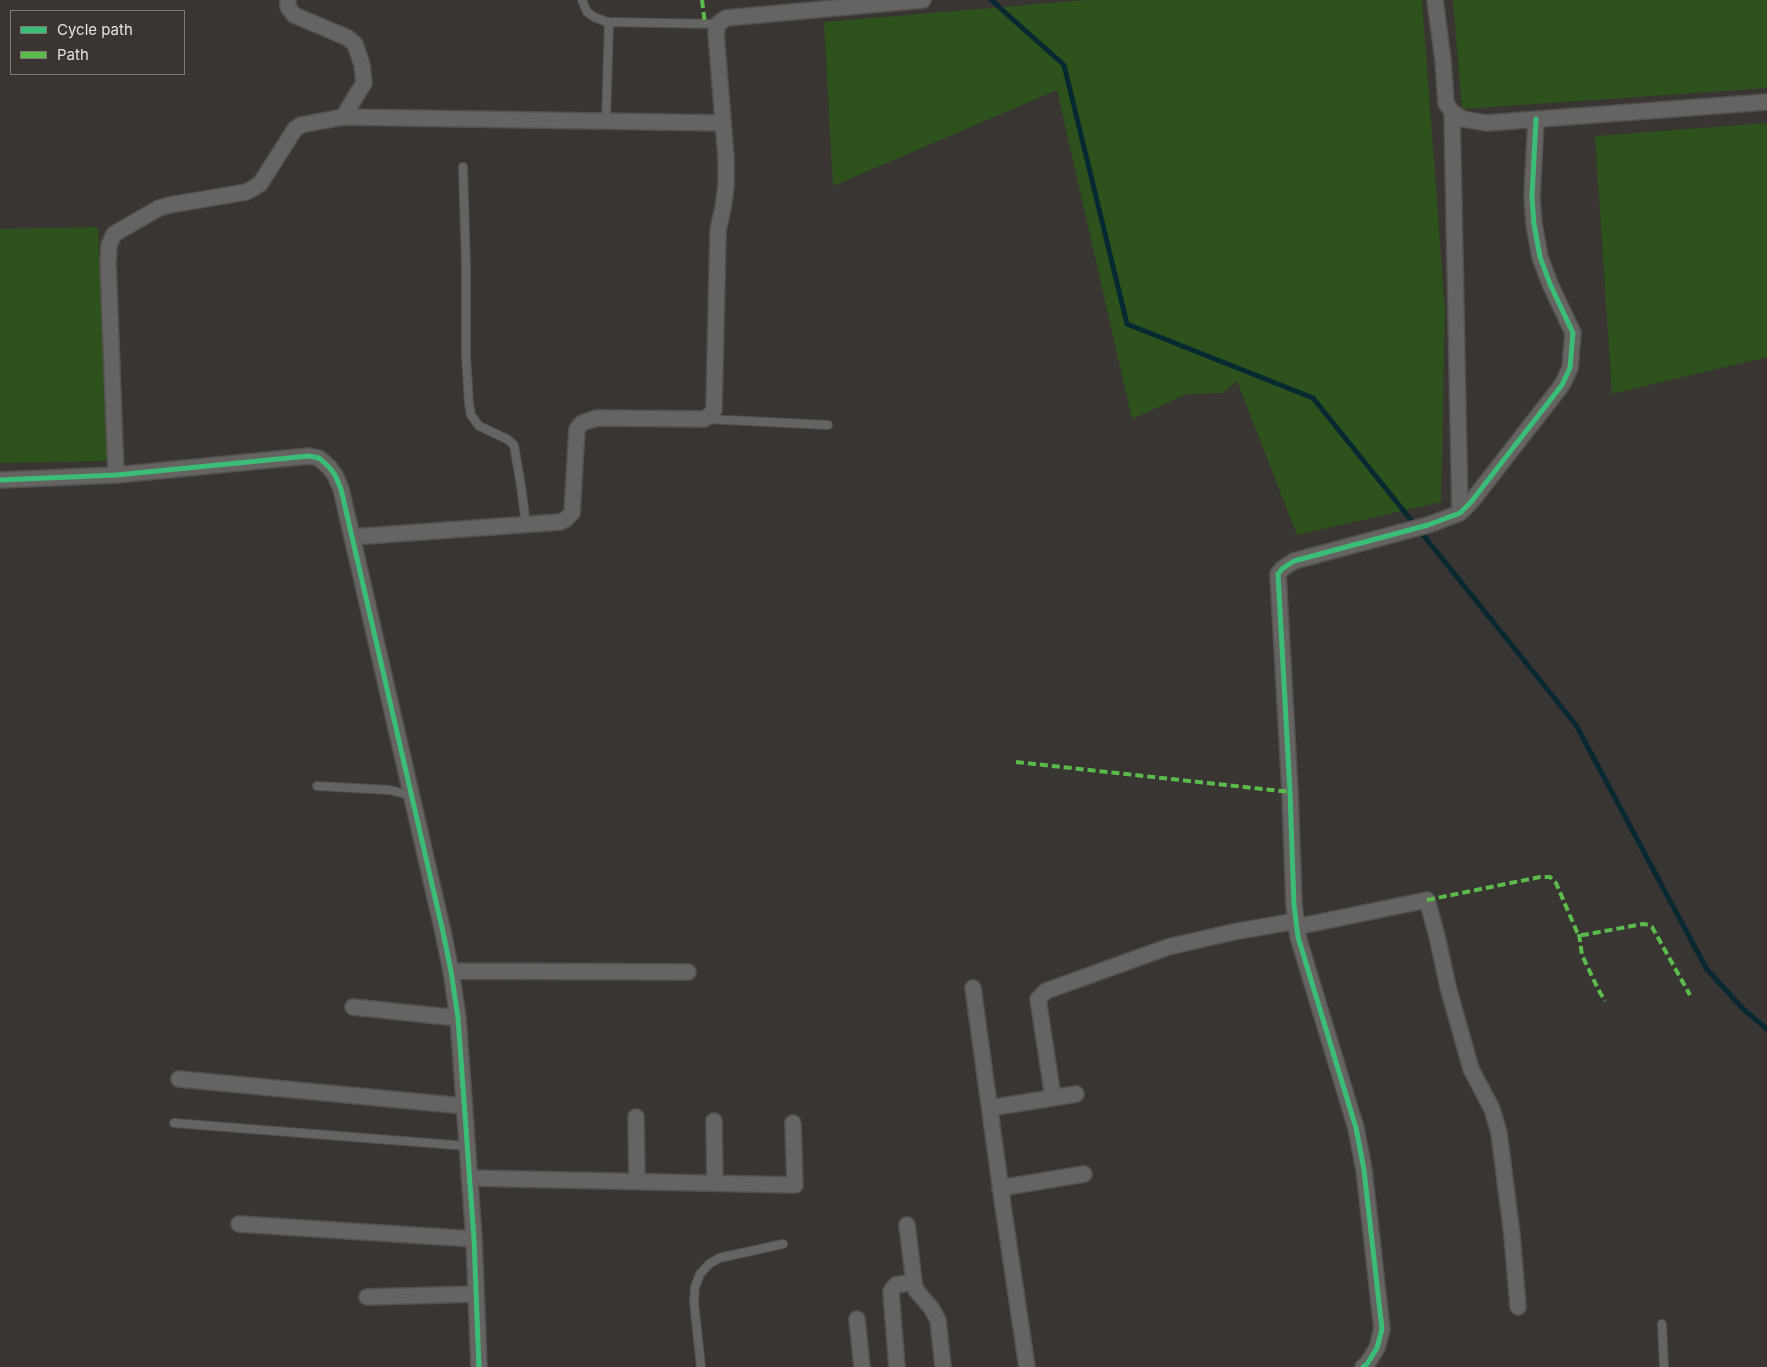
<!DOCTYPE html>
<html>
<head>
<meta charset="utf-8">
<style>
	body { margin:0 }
	#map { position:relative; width:1767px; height:1367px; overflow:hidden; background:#383532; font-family:Inter,sans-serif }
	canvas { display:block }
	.legend { position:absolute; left:10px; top:10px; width:175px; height:65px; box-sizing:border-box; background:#3a3530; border:1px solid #7e7a76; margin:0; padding:6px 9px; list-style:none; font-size:15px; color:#e5e2df }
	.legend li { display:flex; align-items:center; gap:10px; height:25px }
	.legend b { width:25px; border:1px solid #7e7a76 }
</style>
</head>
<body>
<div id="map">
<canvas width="1767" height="1367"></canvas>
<ul class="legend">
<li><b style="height:6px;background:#3abd76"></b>Cycle path</li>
<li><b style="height:6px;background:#5cbc4b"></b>Path</li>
</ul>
</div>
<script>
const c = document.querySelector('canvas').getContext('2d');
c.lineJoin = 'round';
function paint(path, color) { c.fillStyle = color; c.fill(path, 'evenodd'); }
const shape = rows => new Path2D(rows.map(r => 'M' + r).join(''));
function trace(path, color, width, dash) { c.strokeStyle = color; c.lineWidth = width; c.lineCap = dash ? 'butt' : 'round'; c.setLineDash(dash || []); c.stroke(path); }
const green = shape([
	[1086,0,1422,0,1445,311,1441,502,1297,535,1237,381,1223,393,1187,394,1132,419,1057,90,833,186,824,22],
	[1453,0,1767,0,1767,88,1462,109],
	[1767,123,1767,357,1612,394,1595,136],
	[98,227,107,461,0,463,0,229]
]);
const stream = shape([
	[991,0,1064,65,1127,324,1313,398,1576,725,1706,968,1742,1008,1767,1029]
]);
const service = shape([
	[582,0,587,12,594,17,607,22,718,24],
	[606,121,609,22],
	[463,167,466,267,466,355,469,404,471,415,479,426,507,439,514,445,521,486,526,525],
	[706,419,828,425],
	[317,786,390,790,412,796],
	[174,1123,467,1146],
	[1662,1324,1664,1367],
	[701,1367,694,1302,695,1287,700,1274,709,1264,719,1258,783,1244]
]);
const minor = shape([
	[288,0,288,7,294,15,348,38,355,44,362,65,364,83,343,117],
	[1435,0,1443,60,1446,103,1452,112,1463,119,1486,123,1767,102],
	[1452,112,1460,513],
	[116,475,108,263,109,245,114,234,159,208,170,205,246,192,252,189,260,184,295,129,301,125,343,117,723,123],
	[0,480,116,475,309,456,319,458,329,467,335,475,341,489,443,932,451,971,458,1018,474,1239,479,1367],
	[352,537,560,522,566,519,572,513,577,429,582,423,597,418,704,419,709,416,714,410,718,230,723,208,726,186,726,158,716,33,718,24,726,18,923,0],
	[1296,927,1427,900,1437,936,1448,987,1471,1069,1492,1109,1499,1133,1512,1235,1518,1307],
	[451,971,688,972],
	[973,988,1004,1213,1027,1367],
	[353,1007,458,1018],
	[179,1079,464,1106],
	[1053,1097,1038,999,1046,991,1168,947,1233,932,1296,921],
	[990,1108,1076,1094],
	[636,1117,637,1181],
	[714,1121,715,1183],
	[469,1178,795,1185,793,1123],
	[1000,1188,1084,1174],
	[239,1224,474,1239],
	[907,1225,914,1282,916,1290,932,1309,938,1320,943,1367],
	[367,1297,476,1294],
	[857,1319,862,1367],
	[897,1367,891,1292,893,1288,896,1285,914,1282],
	[1363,1367,1367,1364,1377,1348,1382,1329,1364,1170,1356,1128,1298,937,1294,905,1290,792,1278,574,1282,569,1294,561,1428,525,1460,513,1471,502,1562,385,1570,368,1573,333,1550,284,1540,257,1534,224,1532,197,1536,119]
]);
const quiet = shape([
	[702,0,705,24],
	[1016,762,1290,792],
	[1427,900,1540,877,1550,877,1556,883,1577,932,1579,934,1583,935,1643,924,1649,925,1652,927,1690,995],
	[1579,934,1582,955,1598,989,1605,1001]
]);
const cycleway = shape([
	[0,480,116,475,309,456,319,458,329,467,335,475,341,489,443,932,451,971,458,1018,474,1239,479,1367],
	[1363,1367,1367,1364,1377,1348,1382,1329,1364,1170,1356,1128,1298,937,1294,905,1290,792,1278,574,1282,569,1294,561,1428,525,1460,513,1471,502,1562,385,1570,368,1573,333,1550,284,1540,257,1534,224,1532,197,1536,119]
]);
paint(green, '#2d521c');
trace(stream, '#082832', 5);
trace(service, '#53514e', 10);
trace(minor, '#53514e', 18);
trace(service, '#666462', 8);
trace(minor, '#666462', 15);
trace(quiet, '#5cbc4b', 4, [8, 4]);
trace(cycleway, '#3abd76', 5);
</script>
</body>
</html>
